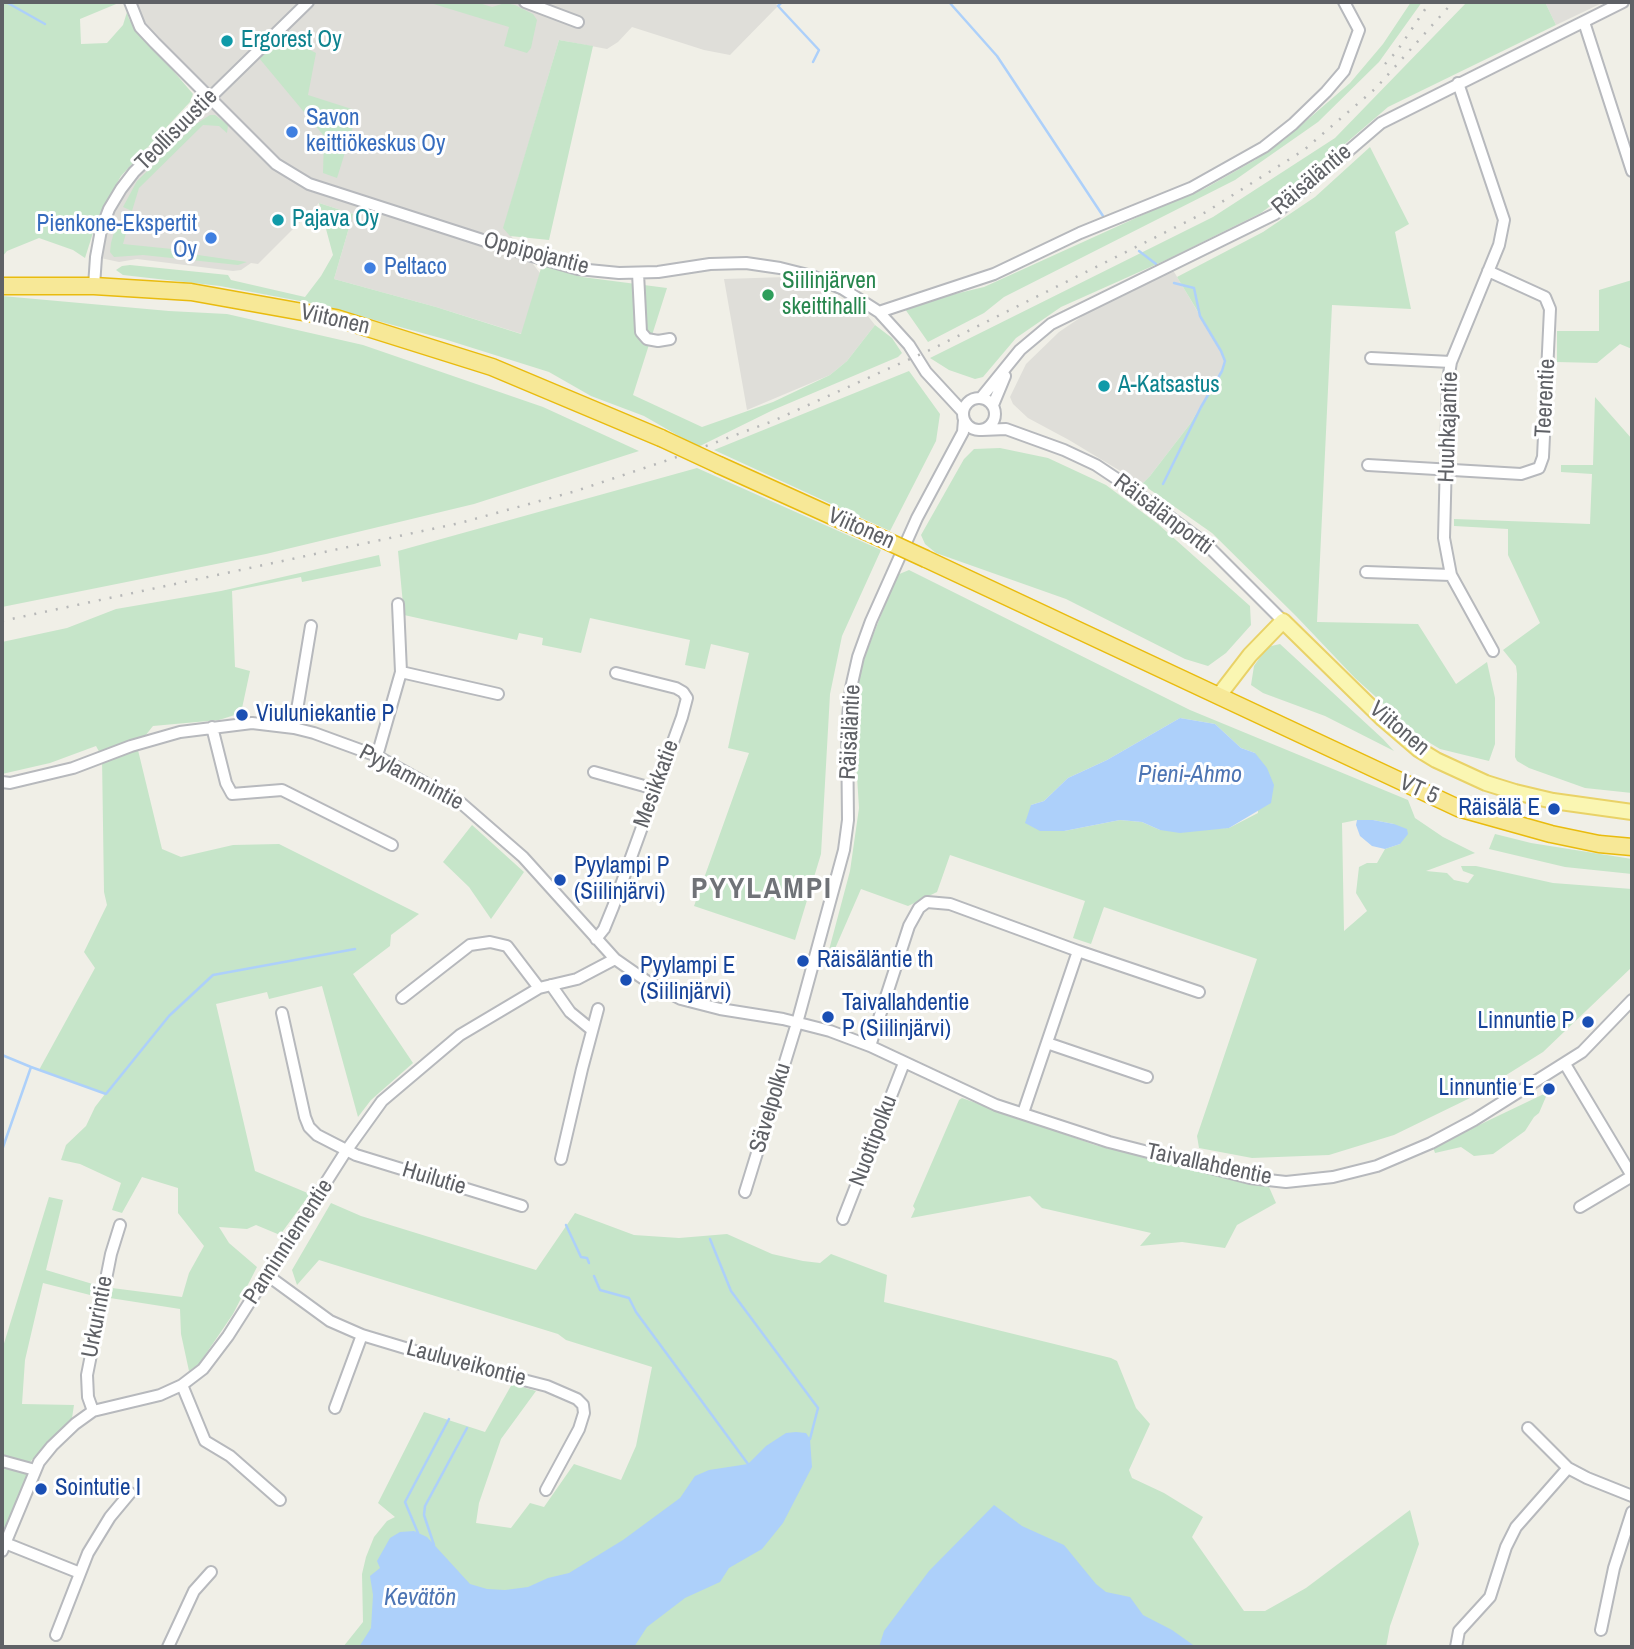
<!DOCTYPE html>
<html>
<head>
<meta charset="utf-8">
<style>
	body { margin:0 }
	#map { position:relative; width:1634px; height:1649px; overflow:hidden; background:#f0efe7; font-family:"Archivo Narrow",sans-serif }
	canvas { display:block }
	.frame { position:absolute; inset:0; border:4px solid #5f6166; pointer-events:none }
</style>
</head>
<body>
<div id="map">
<canvas width="1634" height="1649"></canvas>
<div class="frame"></div>
</div>
<script>
const c = document.querySelector('canvas').getContext('2d');
c.lineJoin = 'round';
function paint(path, color) { c.fillStyle = color; c.fill(path, 'evenodd'); }
const shape = rows => new Path2D(rows.map(r => 'M' + r).join(''));
function trace(path, color, width, dash) { c.strokeStyle = color; c.lineWidth = width; c.lineCap = dash ? 'butt' : 'round'; c.setLineDash(dash || []); c.stroke(path); }
function drawText(font, color, halo, rows, align = 'center') {
  c.font = font + ' "Archivo Narrow",sans-serif'; c.lineWidth = 6; c.setLineDash([]); c.textBaseline = 'middle'; c.strokeStyle = halo; c.fillStyle = color; for (const [text, x, y, turn = 0] of rows) {
    c.save(); c.translate(x, y); c.rotate((+turn || 0) * Math.PI / 180); c.textAlign = isNaN(turn) ? turn : align; if (halo) c.strokeText(text, 0, 0); c.fillText(text, 0, 0); c.restore();
  }
}
const industrial = shape([
	[130,2,774,2,778,6,730,55,704,50,632,27,618,42,607,49,559,40,504,227,540,273,522,334,436,307,334,279,353,214,319,203,258,264,251,263,241,270,233,271,137,259,119,262,96,257,101,230,134,172,210,99,155,43],
	[1545,2,1604,2,1556,25],
	[1170,265,1221,351,1225,361,1222,371,1190,424,1150,476,1142,484,1069,440,1028,418,1013,404,1010,397,1026,364,1059,332,1124,288],
	[786,277,863,310,875,325,847,361,830,375,747,410,724,279]
]);
const green = shape([
	[2,2,121,2,80,19,81,44,107,43,123,25,127,12,129,19,193,94,190,102,121,176,98,217,85,258,73,250,39,238,7,251,2,257],
	[427,2,476,2,492,7,505,3,515,5,533,14,537,20,531,48,527,53,504,46,509,27],
	[1411,2,1422,2,1379,62,1318,122,1235,180,1004,297,984,313,928,342,905,309,913,304,984,287,1182,197,1204,189,1255,160,1284,140,1350,83,1383,44],
	[1467,2,1545,2,1556,25,1388,107,1290,191,1261,213,1166,260,1061,307,1016,338,983,377,975,379,949,370,930,358,1213,217,1335,138],
	[283,36,316,53,308,95,358,111,337,178,323,173,324,136,259,58],
	[559,40,593,46,549,240,510,236,503,228],
	[210,115,215,115,228,125,227,133,219,126,203,125,139,188,132,211,123,207,137,181,196,124],
	[1370,147,1409,224,1395,232,1411,309,1332,305,1317,622,1418,624,1456,684,1487,662,1495,698,1495,744,1489,761,1440,749,1420,737,1355,678,1296,616,1212,533,1142,484,1150,476,1190,424,1222,371,1225,361,1221,350,1177,277,1263,232,1315,197],
	[319,203,353,214,334,279,436,307,521,334,542,265,582,277,667,288,633,395,702,427,773,402,830,375,847,361,875,325,892,338,902,353,898,357,773,410,698,447,644,416,591,396,549,372,444,339,316,304,220,286,123,275,116,270,122,266,130,265,228,275,231,280,305,297,321,276,333,255],
	[117,221,128,226,123,244,172,249,170,251,247,262,238,265,143,255,114,257,110,252,111,243],
	[1632,280,1632,349,1620,344,1597,363,1557,362,1557,331,1599,331,1599,290],
	[2,296,169,311,227,314,363,345,543,407,639,451,474,504,266,554,2,607],
	[909,371,940,414,936,441,890,531,714,450],
	[1595,397,1632,439,1632,793,1585,788,1529,768,1517,761,1515,757,1517,674,1516,666,1503,650,1540,623,1508,555,1508,529,1454,526,1454,519,1590,524,1592,474,1561,472,1561,465,1593,465],
	[1000,448,1048,458,1106,485,1158,524,1250,606,1251,625,1226,653,1208,666,1185,659,1066,599,936,553,925,544,921,535,964,459,974,449],
	[697,468,881,550,842,636,830,694,821,854,795,940,694,906,749,753,728,748,749,653,711,644,705,669,685,665,690,640,590,618,581,653,542,645,543,638,519,633,517,640,404,615,398,551],
	[379,555,381,566,302,582,301,577,232,591,235,667,250,671,241,713,219,720,153,726,137,746,162,849,181,857,233,845,279,844,419,914,391,935,390,946,353,974,413,1063,371,1100,358,1117,322,986,269,999,267,992,216,1004,255,1171,310,1194,280,1235,256,1225,247,1229,219,1227,229,1243,257,1267,233,1314,199,1364,189,1371,181,1334,180,1309,110,1298,112,1288,182,1297,189,1273,204,1246,178,1213,178,1188,142,1177,122,1213,112,1210,121,1183,80,1164,61,1160,66,1145,86,1126,95,1107,105,1094,39,1070,95,968,84,952,107,905,104,892,102,757,96,746,50,763,2,774,2,642,67,628,116,609,221,591],
	[909,570,1190,710,1408,800,1415,818,1443,837,1475,853,1426,871,1447,873,1454,880,1468,883,1474,875,1463,871,1461,866,1476,866,1553,883,1632,889,1632,967,1543,1052,1468,1099,1394,1135,1329,1155,1252,1158,1199,1148,1197,1136,1257,959,1104,907,1091,944,1073,938,1085,901,950,855,937,892,908,906,861,889,834,951,829,950,850,871,859,808,853,713,860,668,897,575],
	[1180,718,1215,724,1241,748,1255,753,1258,813,1229,828,1160,830,1142,822,1120,820,1064,831,1031,805,1044,801,1068,778,1107,760],
	[1357,820,1373,820,1394,824,1400,844,1385,849,1377,863,1367,863,1359,867,1356,893,1367,911,1344,931,1342,823],
	[1280,644,1383,739,1394,751,1325,716,1263,693,1251,685,1254,666,1267,647],
	[472,825,524,872,491,919,469,887,443,862],
	[1495,834,1531,843,1632,859,1632,874,1565,867,1489,849],
	[1548,1092,1539,1113,1534,1117,1525,1131,1493,1154,1474,1156,1461,1147,1435,1153,1433,1147],
	[962,1098,1095,1145,1269,1187,1276,1203,1237,1225,1225,1248,1182,1242,1140,1246,1151,1233,1042,1208,1030,1196,911,1218,915,1209,913,1206,959,1100],
	[49,1197,63,1200,46,1270,96,1285,94,1296,43,1283,25,1360,22,1404,74,1405,72,1418,29,1463,2,1456,2,1350],
	[331,1203,361,1216,536,1270,575,1213,634,1235,679,1238,727,1234,772,1254,803,1261,820,1263,831,1254,887,1275,884,1302,1111,1358,1117,1361,1136,1408,1150,1424,1129,1470,1132,1478,1164,1493,1203,1517,1192,1537,1244,1611,1265,1611,1306,1588,1410,1510,1419,1544,1390,1626,1386,1647,343,1647,363,1622,362,1574,366,1557,374,1537,387,1521,395,1517,378,1503,424,1412,485,1432,512,1384,536,1391,501,1439,479,1503,476,1523,511,1528,530,1503,544,1507,574,1464,621,1480,636,1446,652,1367,566,1340,558,1334,319,1260,297,1285,292,1270],
	[2,1461,35,1470,2,1551]
]);
const water = shape([
	[1180,718,1215,724,1241,748,1255,753,1267,768,1274,785,1271,803,1229,828,1180,833,1160,830,1142,822,1120,820,1064,831,1040,831,1025,823,1031,805,1044,801,1068,778,1107,760],
	[1357,820,1373,820,1394,824,1407,829,1408,834,1400,844,1385,849,1372,846,1360,836,1356,825],
	[796,1432,806,1433,810,1439,812,1467,783,1523,762,1549,729,1568,720,1582,685,1598,647,1627,634,1647,359,1647,371,1628,373,1595,370,1576,380,1568,377,1561,390,1538,400,1532,414,1531,427,1537,470,1584,487,1589,505,1590,528,1587,548,1578,569,1573,623,1540,680,1498,695,1476,709,1470,748,1464,766,1446,786,1433],
	[994,1505,1022,1526,1064,1545,1096,1584,1106,1592,1130,1597,1143,1615,1172,1630,1196,1647,879,1647,884,1631,929,1571]
]);
const stream = shape([
	[6,2,45,24],
	[782,2,778,6,819,50,813,62],
	[949,2,997,56,1103,216],
	[1139,251,1156,264],
	[1163,484,1201,407,1222,371,1225,361,1221,351,1200,316,1194,288,1174,283],
	[2,1055,31,1067],
	[2,1150,31,1067,106,1094,169,1016,213,975,355,949],
	[566,1225,581,1257,587,1258,589,1263],
	[710,1239,731,1291,818,1408,810,1439],
	[594,1276,600,1290,629,1298,636,1312,748,1464],
	[418,1533,405,1502,449,1419],
	[434,1545,424,1515,425,1506,467,1428]
]);
const minor = shape([
	[130,2,140,27,155,43,276,164,309,184,532,256,578,269,619,273,658,272,710,264,746,263,780,268,812,276,843,289,879,312,909,345,926,372,963,412],
	[525,2,578,22],
	[1584,22,1632,171],
	[1458,83,1504,220,1499,245,1451,362,1448,380,1444,538,1451,575,1493,651],
	[638,273,641,332,647,339,658,341,670,339],
	[94,286,96,257,101,230,109,209,121,189,134,172,308,2],
	[879,312,994,274,1080,233,1191,188,1264,147,1293,124,1326,92,1344,71,1359,30,1344,2],
	[1371,358,1451,362],
	'963 414a16 16 0 1 1 32 0a16 16 0 1 1-32 0Z',
	[981,398,1020,350,1051,324,1275,214,1381,123,1623,2],
	[993,405,1005,376],
	[982,430,1006,429,1064,450,1096,465,1129,487,1206,544,1283,621],
	[1368,465,1521,474,1539,468,1543,457,1550,309,1545,297,1488,271],
	[1366,572,1451,575],
	[401,672,498,694],
	[212,727,226,783,232,794,282,790,392,845],
	[294,728,311,626],
	[377,756,401,672,398,604],
	[594,772,655,789],
	[2,782,10,783,73,768,131,746,180,732,252,723,294,728,314,733,377,756,461,803,523,857,615,959,648,982,681,999,720,1009,783,1019,830,1031,870,1046,996,1105,1109,1142,1250,1178,1286,1182,1333,1177,1377,1166,1431,1143,1474,1120,1582,1052,1632,1000],
	[596,939,604,929,613,907,682,717,687,698,683,692,676,688,616,673],
	[1078,951,1199,992],
	[551,985,570,1012,592,1030],
	[402,998,470,945,490,942,507,946,539,988],
	[282,1013,305,1117,309,1127,317,1135,356,1155,522,1206],
	[1047,1043,1147,1077],
	[870,1046,909,926,919,908,927,902,950,904,1078,951,1023,1113],
	[1565,1064,1632,1176],
	[561,1159,582,1069,598,1009],
	[745,1192,797,1023,844,850,848,820,847,726,851,688,858,657,871,621,917,518,963,432,964,420],
	[1580,1207,1632,1176],
	[843,1219,904,1063],
	[267,1275,330,1321,362,1335,445,1360,547,1386,577,1399,583,1405,584,1413,579,1429,546,1490],
	[182,1385,205,1441,230,1456,280,1500],
	[335,1408,362,1335],
	[93,1411,88,1397,87,1375,111,1254,120,1225],
	[1528,1428,1568,1468,1587,1478,1632,1496],
	[2,1461,35,1470],
	[5,1543,80,1573],
	[2,1551,39,1462,52,1446,75,1424,93,1411,160,1395,182,1385,203,1369,228,1336,346,1151,382,1101,460,1035,539,988,577,979,615,959],
	[1601,1630,1614,1568,1632,1512],
	[56,1635,88,1553,110,1517,130,1493],
	[168,1647,194,1591,211,1572],
	[1456,1647,1459,1631,1490,1597,1506,1547,1516,1527,1568,1468]
]);
const major = shape([
	[1220,694,1250,655,1283,621,1383,719,1418,749,1436,760,1486,783,1515,792,1553,801,1632,812]
]);
const highway = shape([
	[2,286,94,286,191,292,336,318,492,367,661,438],
	[719,465,874,535],
	[926,559,1458,808,1551,834,1599,844,1632,847]
]);
const rail = shape([
	[1385,64,1397,51,1430,2],
	[2,621,460,523,576,491,674,458,773,421,932,349,1206,212,1304,150,1376,88,1453,2]
]);
const highwayBridge = shape([
	[661,438,719,465],
	[874,535,926,559]
]);
const markers = [
	[227,41,7,"#0f9aa8"],
	[292,132,7,"#3f7fe0"],
	[278,220,7,"#0f9aa8"],
	[211,238,7,"#3f7fe0"],
	[370,268,7,"#3f7fe0"],
	[768,295,7,"#2e9e5b"],
	[1104,386,7,"#0f9aa8"],
	[242,715,7,"#1a4fb4"],
	[1554,809,7,"#1a4fb4"],
	[560,880,7,"#1a4fb4"],
	[803,961,7,"#1a4fb4"],
	[626,980,7,"#1a4fb4"],
	[828,1017,7,"#1a4fb4"],
	[1588,1022,7,"#1a4fb4"],
	[1549,1089,7,"#1a4fb4"],
	[41,1489,7,"#1a4fb4"]
];
const cultureNames = [
	["Ergorest Oy",241,41],
	["Pajava Oy",292,220],
	["A-Katsastus",1118,386]
];
const shopNames = [
	["Savon",306,119],
	["keittiökeskus Oy",306,145],
	["Pienkone-Ekspertit",197,225,"right"],
	["Oy",197,251,"right"],
	["Peltaco",384,268]
];
const streetNames = [
	["Teollisuustie",177,130,-45],
	["Räisäläntie",1312,180,-40],
	["Oppipojantie",536,254,15],
	["Viitonen",335,320,13],
	["Teerentie",1546,398,-87],
	["Huuhkajantie",1449,427,-88],
	["Räisälänportti",1163,515,37],
	["Viitonen",861,529,24],
	["Viitonen",1399,729,40],
	["Räisäläntie",851,732,-87],
	["Pyylammintie",411,778,28],
	["Mesikkatie",657,784,-70],
	["VT 5",1419,790,24],
	["Sävelpolku",771,1108,-73],
	["Nuottipolku",874,1141,-69],
	["Taivallahdentie",1209,1165,12],
	["Huilutie",434,1179,17],
	["Panninniementie",289,1242,-57],
	["Urkurintie",98,1317,-79],
	["Lauluveikontie",466,1364,15]
];
const leisureNames = [
	["Siilinjärven",782,282],
	["skeittihalli",782,308]
];
const transitNames = [
	["Viuluniekantie P",256,715],
	["Räisälä E",1540,809,"right"],
	["Pyylampi P",574,867],
	["(Siilinjärvi)",574,893],
	["Räisäläntie th",817,961],
	["Pyylampi E",640,967],
	["(Siilinjärvi)",640,993],
	["Taivallahdentie",842,1004],
	["P (Siilinjärvi)",842,1030],
	["Linnuntie P",1574,1022,"right"],
	["Linnuntie E",1535,1089,"right"],
	["Sointutie I",55,1489]
];
const waterNames = [
	["Pieni-Ahmo",1190,776],
	["Kevätön",420,1599]
];
const districtNames = [
	["PYYLAMPI",762,890]
];
paint(industrial, '#dfded9');
paint(green, '#c6e5c9');
paint(water, '#add0fa');
trace(stream, '#add0fa', 2.5);
trace(minor, '#b7b9bd', 14);
trace(major, '#e9d267', 18);
trace(highway, '#e9bb0e', 19);
trace(minor, '#fff', 10);
trace(major, '#faf6b2', 14);
trace(highway, '#f7e897', 16);
trace(rail, '#b7b8b8', 2.5, [2, 9]);
trace(highwayBridge, '#e9bb0e', 19, []);
trace(highwayBridge, '#f7e897', 16);
for (const [x, y, r, color] of markers) { const dot = new Path2D(); dot.arc(x, y, r, 0, 2 * Math.PI); c.fillStyle = color; c.fill(dot); trace(dot, '#fff', 2.5); }
drawText('23px', '#0d838f', '#fff', cultureNames, 'left');
drawText('23px', '#366cbe', '#fff', shopNames, 'left');
drawText('23px', '#5f6166', '#fff', streetNames);
drawText('23px', '#27864d', '#fff', leisureNames, 'left');
drawText('23px', '#164399', '#fff', transitNames, 'left');
drawText('italic 24px', '#4d75b4', '#fff', waterNames);
c.letterSpacing = '2px';
drawText('bold 30px', '#707378', '#fff', districtNames);
c.letterSpacing = '0px';
</script>
</body>
</html>
